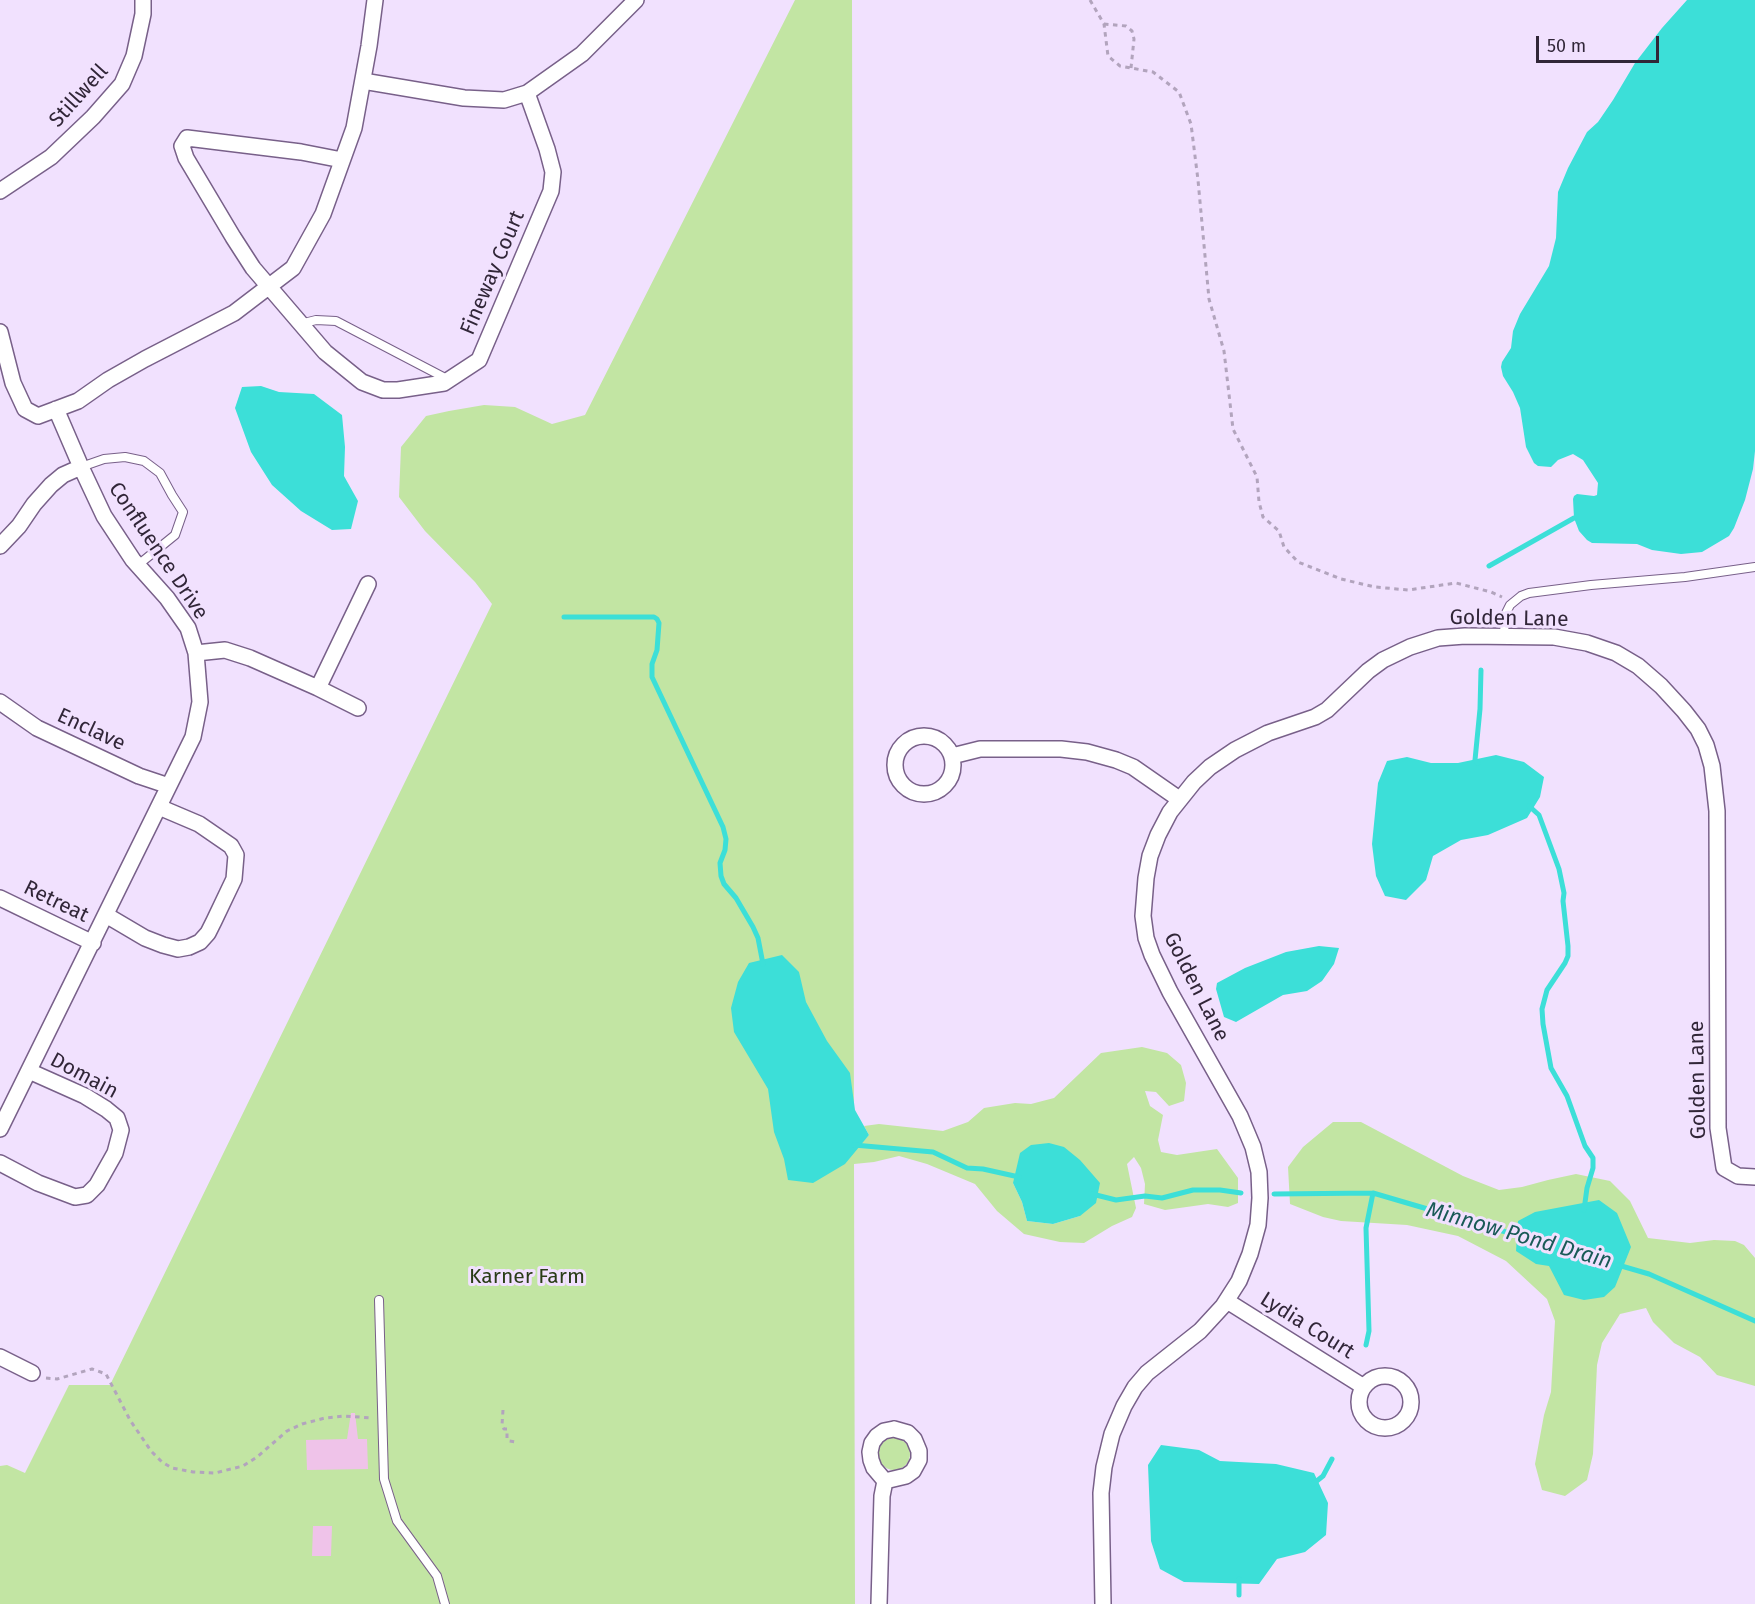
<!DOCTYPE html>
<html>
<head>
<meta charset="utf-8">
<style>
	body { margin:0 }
	#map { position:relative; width:1755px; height:1604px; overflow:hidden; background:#f1e1fe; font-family:"Fira Sans",sans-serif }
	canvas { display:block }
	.scale { position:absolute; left:1536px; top:36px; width:123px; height:27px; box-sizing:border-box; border:3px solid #312638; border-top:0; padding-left:8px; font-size:18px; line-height:21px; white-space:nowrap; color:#312638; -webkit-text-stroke:4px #f1e1fe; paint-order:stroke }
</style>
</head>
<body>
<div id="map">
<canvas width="1755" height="1604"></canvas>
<div class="scale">50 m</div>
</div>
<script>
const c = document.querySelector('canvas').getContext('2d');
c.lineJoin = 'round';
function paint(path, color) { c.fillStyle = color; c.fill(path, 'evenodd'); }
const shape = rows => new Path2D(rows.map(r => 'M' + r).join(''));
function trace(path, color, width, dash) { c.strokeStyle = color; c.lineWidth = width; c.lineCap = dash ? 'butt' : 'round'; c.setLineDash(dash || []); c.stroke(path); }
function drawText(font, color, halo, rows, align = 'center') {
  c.font = font + ' "Fira Sans",sans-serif'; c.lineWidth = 6; c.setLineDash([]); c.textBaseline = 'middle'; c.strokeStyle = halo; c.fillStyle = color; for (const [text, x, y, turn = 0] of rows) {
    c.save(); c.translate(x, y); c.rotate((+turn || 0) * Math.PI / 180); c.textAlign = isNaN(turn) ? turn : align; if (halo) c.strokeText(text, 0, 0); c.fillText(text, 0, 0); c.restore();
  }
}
const green = shape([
	[795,0,852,0,854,1151,869,1135,864,1126,879,1124,943,1131,968,1122,984,1108,1015,1103,1031,1104,1054,1098,1101,1053,1142,1047,1167,1053,1181,1065,1186,1083,1184,1101,1169,1106,1156,1092,1145,1091,1150,1106,1163,1115,1158,1140,1161,1152,1177,1155,1217,1149,1238,1178,1238,1203,1228,1207,1208,1204,1165,1210,1144,1204,1145,1184,1141,1168,1134,1157,1127,1164,1136,1208,1132,1217,1112,1226,1084,1243,1060,1242,1024,1234,997,1211,975,1184,927,1164,899,1156,874,1162,854,1164,855,1604,0,1604,0,1466,7,1465,25,1473,69,1385,110,1385,492,604,475,582,425,531,399,497,401,447,426,416,449,411,484,405,515,407,552,424,585,415],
	[1013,1183,1080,1216,1053,1224,1027,1221,1022,1202],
	[1333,1122,1361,1122,1463,1176,1499,1190,1522,1187,1548,1180,1576,1174,1610,1181,1630,1201,1648,1238,1690,1243,1714,1240,1735,1241,1744,1245,1755,1258,1755,1386,1717,1375,1700,1357,1674,1343,1653,1322,1646,1308,1620,1314,1602,1343,1597,1365,1593,1454,1587,1480,1565,1496,1542,1490,1535,1464,1544,1415,1551,1392,1555,1321,1547,1299,1506,1261,1458,1236,1407,1225,1341,1221,1323,1217,1290,1204,1288,1167,1303,1147],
	'878 1454a16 16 0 1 1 32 0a16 16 0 1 1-32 0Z'
]);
const water = shape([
	[1687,0,1755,0,1755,451,1753,469,1745,500,1734,528,1729,536,1702,552,1681,554,1652,550,1637,544,1592,543,1587,540,1579,531,1574,518,1573,499,1574,496,1577,494,1594,496,1597,495,1598,483,1583,460,1573,454,1558,460,1551,467,1538,466,1534,463,1526,447,1520,408,1513,392,1503,376,1501,367,1502,362,1511,348,1513,331,1520,314,1549,266,1556,238,1558,192,1568,168,1587,132,1598,122,1613,100,1635,63,1662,28],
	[261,386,279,392,314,394,342,415,345,447,344,476,358,501,351,529,332,530,301,511,272,485,251,452,235,408,242,387],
	[1496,755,1524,762,1544,777,1540,797,1527,818,1488,835,1461,840,1433,856,1426,880,1406,900,1385,896,1376,876,1372,844,1378,783,1387,761,1407,757,1431,763,1458,763],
	[1319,946,1339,948,1334,964,1322,981,1307,991,1283,995,1236,1022,1224,1017,1216,989,1217,983,1245,968,1286,952],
	[782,955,799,972,806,1002,827,1041,850,1073,855,1110,869,1135,845,1164,813,1183,788,1180,784,1159,774,1132,768,1089,734,1032,731,1008,738,982,749,963],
	[1049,1143,1064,1147,1080,1160,1100,1183,1096,1203,1080,1216,1053,1224,1027,1221,1022,1202,1013,1183,1020,1153,1031,1145],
	[1599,1200,1617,1213,1631,1247,1615,1287,1604,1297,1584,1300,1564,1295,1549,1266,1536,1264,1516,1251,1518,1221,1535,1212],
	[1161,1445,1199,1450,1220,1461,1276,1464,1314,1473,1328,1503,1326,1535,1305,1552,1277,1559,1259,1584,1184,1582,1160,1569,1151,1541,1148,1465]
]);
const stream = shape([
	[1489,566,1574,518],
	[564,617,654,617,657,619,659,623,657,650,652,664,652,677,723,827,726,839,725,850,720,863,721,876,724,884,736,898,753,927,758,938,763,964],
	[1478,763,1475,760,1480,709,1481,670],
	[1529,806,1539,815,1559,869,1564,893,1563,901,1568,946,1568,956,1565,963,1547,990,1542,1009,1543,1024,1551,1068,1567,1096,1585,1146,1593,1158,1593,1168,1587,1188,1584,1210],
	[854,1145,933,1152,967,1168,983,1169,1019,1177],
	[1092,1194,1116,1200,1145,1196,1162,1198,1193,1190,1220,1190,1241,1193],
	[1274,1194,1373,1193,1523,1237],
	[1618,1265,1649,1274,1755,1321],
	[1366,1345,1369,1331,1366,1228,1373,1193],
	[1313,1484,1323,1476,1332,1459],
	[1239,1579,1239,1595]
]);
const building = shape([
	[351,1413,355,1413,358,1439,367,1439,368,1469,307,1470,306,1440,347,1439],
	[313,1526,332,1526,331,1556,312,1556]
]);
const path = shape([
	[1090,0,1104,24,1108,56,1120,66,1153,72,1179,92,1191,124,1198,180,1209,299,1224,351,1233,429,1257,477,1259,502,1263,517,1279,531,1284,547,1298,562,1341,579,1375,587,1408,590,1456,583,1491,592,1502,597],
	[1104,24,1126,26,1132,31,1134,39,1131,68],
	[46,1378,57,1379,92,1369,106,1374,130,1420,151,1451,162,1462,172,1468,193,1472,215,1473,243,1466,257,1457,287,1431,302,1424,325,1418,344,1416,372,1418],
	[503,1410,502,1425,504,1429,507,1429,507,1439,509,1441,516,1442]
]);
const service = shape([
	[300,324,316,320,336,321,449,380],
	[81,467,104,459,125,457,144,461,160,473,172,495,183,512,175,535,138,565],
	[1504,636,1505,615,1510,605,1521,596,1529,593,1591,585,1685,577,1755,567],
	[379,1300,384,1479,397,1521,437,1576,445,1604]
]);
const minor = shape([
	[363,81,464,98,504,100,527,93,582,54,636,0],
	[342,160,301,152,187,138,182,146,186,158,233,237,253,268,325,352,362,382,383,390,398,390,444,383,479,360,551,191,553,172,547,149,527,93],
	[0,191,51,157,93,117,122,84,134,56,143,14,143,0],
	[0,332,13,383,25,409,38,416,78,401,108,380,145,359,234,313,293,268,323,214,354,128,369,46,375,0],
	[0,546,19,526,34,504,51,485,63,475,81,467],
	[196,653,225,650,250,658,318,688,368,584],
	[318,688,358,708],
	[0,702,37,728,139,776,169,786],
	'895 765a29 29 0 1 1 58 0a29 29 0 1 1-58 0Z',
	[952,756,980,749,1061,749,1087,752,1116,760,1133,767,1179,799],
	[0,898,93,943],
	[106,915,145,938,163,945,178,949,189,947,200,942,208,933,214,921,234,879,236,855,231,846,199,824,159,807],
	[0,1129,193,737,200,702,196,653,188,628,167,598,133,560,104,516,81,467,56,409],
	[0,1163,38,1183,75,1197,87,1195,97,1185,115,1153,121,1130,117,1118,106,1109,85,1096,29,1071],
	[1227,1301,1364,1387],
	[0,1357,32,1373],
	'1359 1402a26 26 0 1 1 52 0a26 26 0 1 1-52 0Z',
	[894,1429,908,1433,914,1439,919,1451,919,1460,913,1471,906,1476,885,1481,874,1468,871,1460,870,1452,872,1443,877,1436,884,1431,894,1429],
	[879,1604,882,1496,885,1481],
	[1103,1604,1101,1493,1104,1467,1112,1434,1124,1406,1135,1387,1147,1373,1200,1331,1223,1306,1239,1281,1250,1254,1258,1225,1260,1198,1259,1172,1253,1147,1240,1116,1170,992,1152,955,1146,938,1143,916,1146,878,1150,856,1158,835,1170,812,1194,782,1210,767,1235,750,1268,733,1315,717,1327,710,1368,671,1383,660,1410,647,1438,638,1465,636,1554,637,1587,643,1616,653,1638,666,1661,686,1684,711,1698,729,1706,745,1712,766,1717,811,1718,1128,1724,1168,1738,1176,1755,1177]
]);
const streetNames = [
	["Stillwell",79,96,-48],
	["Fineway Court",493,273,-67],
	["Confluence Drive",158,551,56],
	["Golden Lane",1509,619,1],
	["Enclave",91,730,25],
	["Retreat",56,902,26],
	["Golden Lane",1196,987,63],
	["Domain",84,1076,28],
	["Golden Lane",1698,1080,-91],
	["Lydia Court",1307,1326,32]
];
const parkNames = [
	["Karner Farm",527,1277]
];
const waterNames = [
	["Minnow Pond Drain",1519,1236,16]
];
paint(green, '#c2e5a3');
paint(water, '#3cdfd8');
trace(stream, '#3cdfd8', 5);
paint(building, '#efc3e9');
trace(service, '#786089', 10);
trace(minor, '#786089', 18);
trace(path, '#b2a4bd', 3, [4.5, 4.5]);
trace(service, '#fff', 8);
trace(minor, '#fff', 15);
drawText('21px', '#312638', '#f1e1fe', streetNames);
drawText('21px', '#2a3d17', '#f1e1fe', parkNames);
drawText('italic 22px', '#195a57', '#f1e1fe', waterNames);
</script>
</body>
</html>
